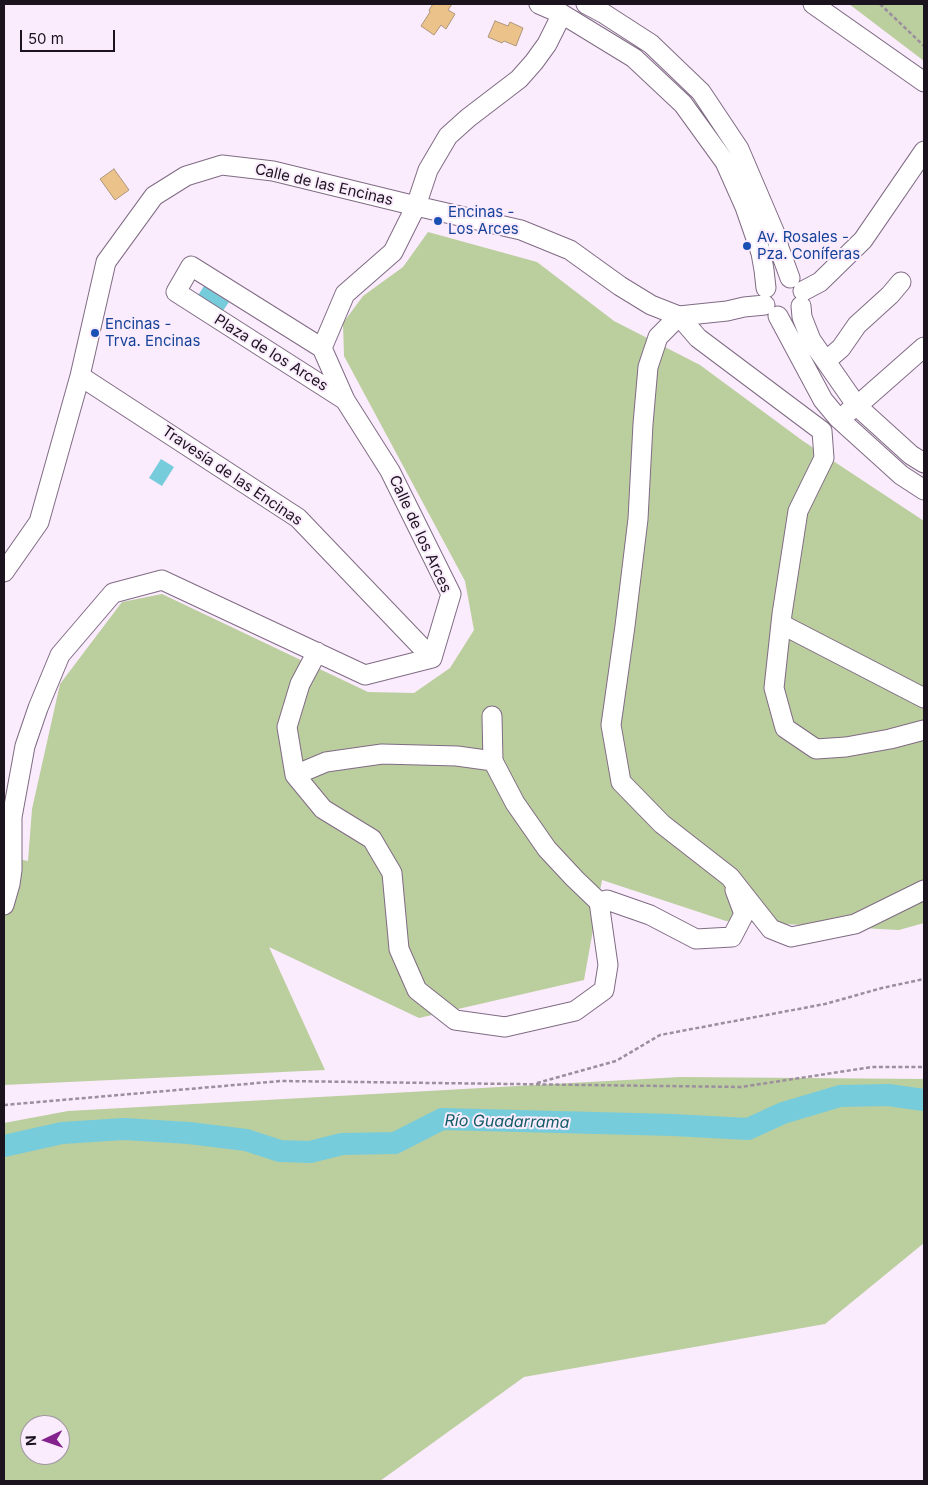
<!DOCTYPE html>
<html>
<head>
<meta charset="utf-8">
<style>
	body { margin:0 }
	#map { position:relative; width:928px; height:1485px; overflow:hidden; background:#faebfd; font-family:Inter,sans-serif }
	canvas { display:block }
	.frame { position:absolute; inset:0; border:5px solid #1b131d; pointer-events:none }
	.north { position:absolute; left:20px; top:1415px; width:50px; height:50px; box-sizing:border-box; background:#faebfd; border:1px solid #a195a3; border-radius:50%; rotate:267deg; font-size:14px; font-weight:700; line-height:20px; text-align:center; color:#1b131d }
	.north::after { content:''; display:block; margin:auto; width:18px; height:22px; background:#83228c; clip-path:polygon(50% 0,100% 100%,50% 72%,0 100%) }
	.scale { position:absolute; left:20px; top:30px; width:95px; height:22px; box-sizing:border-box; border:2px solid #1b131d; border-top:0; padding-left:6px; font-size:15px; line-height:18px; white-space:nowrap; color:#1b131d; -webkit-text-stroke:4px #faebfd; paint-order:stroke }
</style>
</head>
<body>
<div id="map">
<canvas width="928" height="1485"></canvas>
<div class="frame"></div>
<div class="north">N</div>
<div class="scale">50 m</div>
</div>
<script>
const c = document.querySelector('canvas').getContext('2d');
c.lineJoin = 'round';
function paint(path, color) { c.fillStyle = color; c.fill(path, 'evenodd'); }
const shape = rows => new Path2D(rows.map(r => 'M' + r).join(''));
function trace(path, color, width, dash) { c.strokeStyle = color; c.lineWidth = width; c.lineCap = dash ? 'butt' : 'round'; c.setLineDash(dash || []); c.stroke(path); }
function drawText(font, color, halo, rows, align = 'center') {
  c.font = font + ' Inter,sans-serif'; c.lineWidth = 4; c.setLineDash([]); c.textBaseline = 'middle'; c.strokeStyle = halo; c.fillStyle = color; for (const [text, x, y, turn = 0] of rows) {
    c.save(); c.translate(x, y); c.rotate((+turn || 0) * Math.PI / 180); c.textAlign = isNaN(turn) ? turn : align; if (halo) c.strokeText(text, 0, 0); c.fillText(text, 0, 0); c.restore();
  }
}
const green = shape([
	[849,4,924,4,924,61],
	[428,232,537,262,614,321,700,365,803,441,924,521,924,923,899,930,726,921,602,880,584,980,419,1018,269,947,325,1070,4,1085,4,856,28,861,32,809,60,684,122,602,162,594,368,692,414,693,450,668,474,630,465,581,344,356,343,323,363,296,403,267],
	[680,1077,924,1079,924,1243,825,1324,524,1377,380,1481,4,1481,4,1123,68,1111],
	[30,1425,60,1425,60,1455,30,1455]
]);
const water = shape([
	[204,286,229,302,222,312,197,297],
	[161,459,174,467,162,486,149,478]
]);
const river = shape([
	[4,1146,62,1133,124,1129,189,1133,246,1140,280,1151,310,1152,342,1144,395,1143,442,1119,673,1125,748,1129,783,1113,840,1096,888,1095,924,1100]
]);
const building = shape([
	[433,4,452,4,448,10,455,14,446,29,441,25,434,35,421,26,430,12,429,10,433,4],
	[495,21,508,26,510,22,523,28,516,46,504,41,502,43,488,37,495,21],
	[114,169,129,190,115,200,100,179,114,169]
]);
const path = shape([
	[880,4,924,46],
	[537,1083,616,1061,660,1035,825,1004,882,988,924,979],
	[4,1105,281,1081,741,1087,872,1067,924,1067]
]);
const minor = shape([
	[539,4,562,14,634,58,683,104,725,162,745,207,761,253,764,270,766,288],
	[586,4,603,13,651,44,701,92,739,149,777,238,779,248,790,278],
	[813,4,924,82],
	[803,291,820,282,863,240,924,151],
	[801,306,802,317,811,340,857,406,911,455,924,463],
	[778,316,823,400,838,418,901,475,924,490],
	[322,348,191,266,176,292,345,400],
	[826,361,841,348,857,325,890,295,901,282],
	[80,376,298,518,432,658],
	[848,412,857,406,924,347],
	[4,572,39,522,80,376,106,262,154,196,186,176,222,165,273,171,416,206,521,230,570,250,620,286,651,305,679,316,727,311,744,307,765,305],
	[781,624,924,698],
	[317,652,300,684,287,727,295,775,323,809,372,839,392,873,399,949,417,990,455,1020,505,1027,575,1011,604,990,608,965,599,902,607,900,650,915,696,939,732,937,744,914,735,890],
	[492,716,493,761],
	[924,730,890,739,846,747,816,749,785,728,774,688,782,614,798,511,824,458,822,431,698,338,679,316,658,337,648,367,643,424,638,519,625,626,611,725,621,782,662,824,730,877,771,929,791,937,855,924,924,890],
	[295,775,326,762,382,754,457,756,493,761,515,803,547,849,575,879,599,902],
	[4,905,10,884,12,870,12,817,25,746,38,708,60,655,113,593,162,580,365,675,432,658,451,594,390,471,345,400,322,348,345,294,393,252,416,206,428,170,448,136,468,118,519,79,534,62,547,44,562,14]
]);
const markers = [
	[438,221,5,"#1a4fb4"],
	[747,246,5,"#1a4fb4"],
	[95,333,5,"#1a4fb4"]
];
const streetNames = [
	["Calle de las Encinas",324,185,13],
	["Plaza de los Arces",271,353,32],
	["Travesía de las Encinas",232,476,34],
	["Calle de los Arces",420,534,65]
];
const transitNames = [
	["Encinas -",448,212],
	["Los Arces",448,229],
	["Av. Rosales -",757,237],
	["Pza. Coníferas",757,254],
	["Encinas -",105,324],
	["Trva. Encinas",105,341]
];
const waterNames = [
	["Río Guadarrama",507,1122,1]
];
paint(green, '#bbce9e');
paint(water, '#77ccdc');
trace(river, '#77ccdc', 22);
paint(building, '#ecc28b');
trace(building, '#ad977c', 1);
trace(minor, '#806b84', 21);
trace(path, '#9b8f9e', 2.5, [4, 2.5]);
trace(minor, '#fff', 19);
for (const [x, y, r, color] of markers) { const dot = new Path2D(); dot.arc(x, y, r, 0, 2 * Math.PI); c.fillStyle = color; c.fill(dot); trace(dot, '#faebfd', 2); }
drawText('15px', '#1b131d', '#faebfd', streetNames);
drawText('15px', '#164399', '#faebfd', transitNames, 'left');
drawText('italic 16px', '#135c68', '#faebfd', waterNames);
</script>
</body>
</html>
